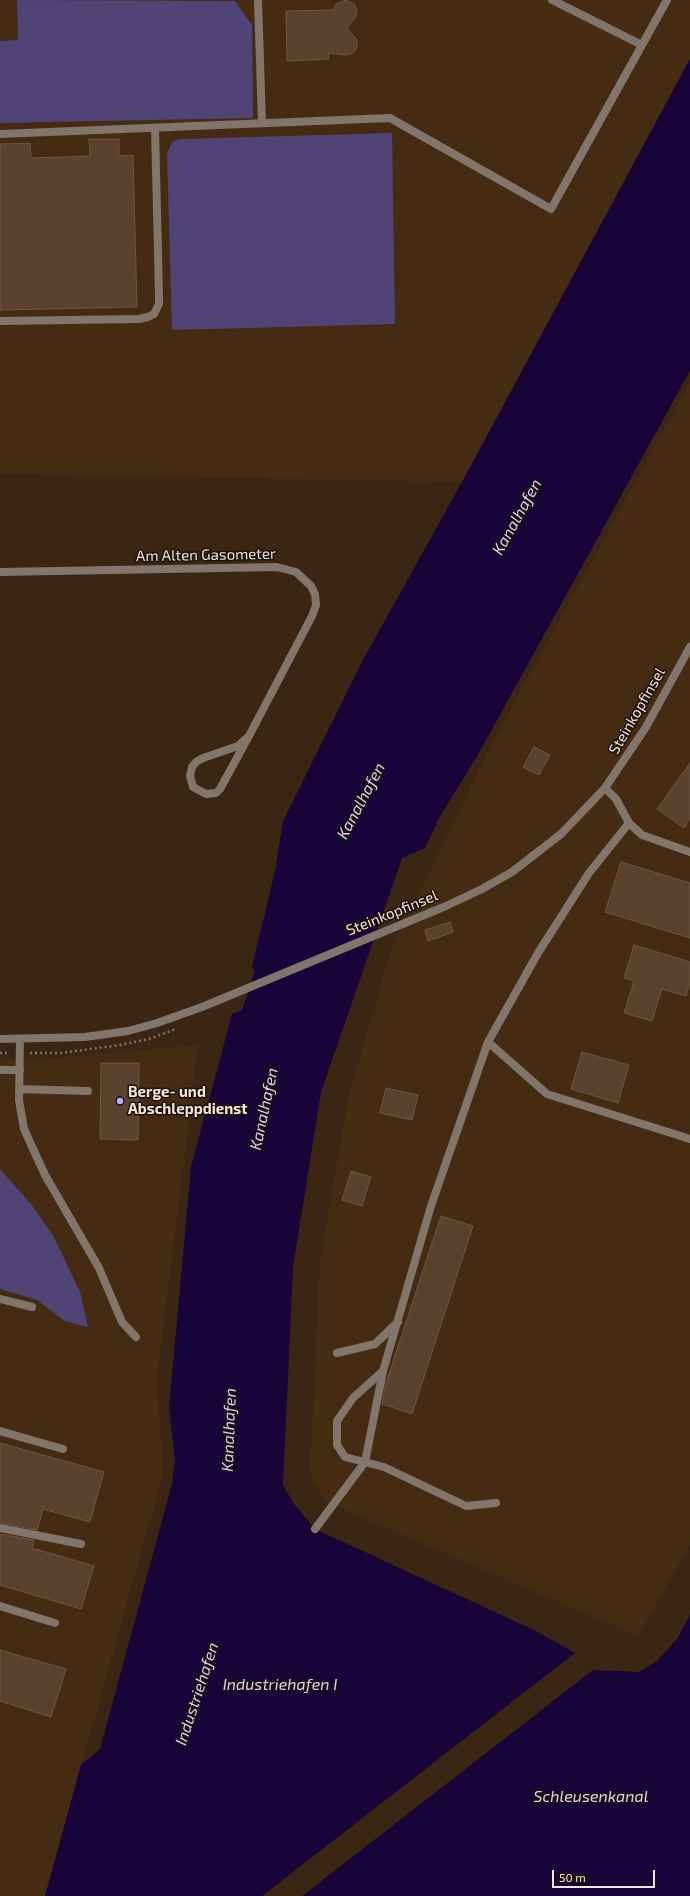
<!DOCTYPE html>
<html>
<head>
<meta charset="utf-8">
<style>
	body { margin:0 }
	#map { position:relative; width:690px; height:1896px; overflow:hidden; background:#3b2613; font-family:"Exo 2",sans-serif }
	canvas { display:block }
	.scale { position:absolute; left:552px; top:1870px; width:103px; height:18px; box-sizing:border-box; border:2px solid #f4e5da; border-top:0; padding-left:5px; font-size:12px; line-height:14px; white-space:nowrap; color:#f4e5da; -webkit-text-stroke:3px #1b1109; paint-order:stroke }
</style>
</head>
<body>
<div id="map">
<canvas width="690" height="1896"></canvas>
<div class="scale">50 m</div>
</div>
<script>
const c = document.querySelector('canvas').getContext('2d');
c.lineJoin = 'round';
function paint(path, color) { c.fillStyle = color; c.fill(path, 'evenodd'); }
const shape = rows => new Path2D(rows.map(r => 'M' + r).join(''));
function trace(path, color, width, dash) { c.strokeStyle = color; c.lineWidth = width; c.lineCap = dash ? 'butt' : 'round'; c.setLineDash(dash || []); c.stroke(path); }
function drawText(font, color, halo, rows, align = 'center') {
  c.font = font + ' "Exo 2",sans-serif'; c.lineWidth = 3; c.setLineDash([]); c.textBaseline = 'middle'; c.strokeStyle = halo; c.fillStyle = color; for (const [text, x, y, turn = 0] of rows) {
    c.save(); c.translate(x, y); c.rotate((+turn || 0) * Math.PI / 180); c.textAlign = isNaN(turn) ? turn : align; if (halo) c.strokeText(text, 0, 0); c.fillText(text, 0, 0); c.restore();
  }
}
const built = shape([
	[0,0,690,0,690,59,462,482,0,474],
	[690,382,690,1545,638,1636,325,1501,310,1474,320,1262,348,1098,390,953,492,743],
	[198,1045,157,1380,163,1474,45,1896,0,1896,0,1060,32,1060]
]);
const green = shape([
	[17,0,235,1,252,25,253,118,0,123,0,41,18,40],
	[392,133,395,324,172,330,167,153,173,141,181,139],
	[0,1169,31,1204,54,1237,80,1292,88,1327,65,1321,37,1300,0,1289]
]);
const water = shape([
	[690,59,690,371,476,758,439,818,425,848,402,858,321,1092,293,1267,283,1485,294,1504,315,1529,536,1631,575,1653,262,1896,45,1896,81,1765,100,1749,172,1484,175,1460,169,1407,191,1167,232,1014,242,1010,255,971,252,967,275,871,283,821,364,658,462,482],
	[690,1615,690,1896,302,1896,593,1670,639,1672,657,1661,677,1639]
]);
const building = shape([
	[346,0,354,4,357,10,355,18,347,28,357,40,357,47,354,52,347,55,328,53,329,59,287,61,286,11,333,10,336,4,346,0],
	[89,139,119,139,119,156,133,155,137,307,0,310,0,144,30,143,31,158,90,156,89,139],
	[534,747,550,755,539,775,523,767,534,747],
	[690,763,690,818,684,828,657,809,690,763],
	[621,862,690,883,690,938,605,912,621,862],
	[450,922,453,932,428,941,425,930,450,922],
	[634,945,690,962,690,983,686,996,662,989,652,1021,624,1013,634,981,624,978,634,945],
	[582,1052,629,1065,618,1103,571,1089,582,1052],
	[101,1063,139,1063,138,1140,100,1139,101,1063],
	[386,1088,418,1095,412,1120,380,1113,386,1088],
	[351,1171,371,1177,362,1206,342,1200,351,1171],
	[441,1216,473,1226,412,1414,382,1404,386,1383,441,1216],
	[0,1443,104,1472,90,1522,43,1509,37,1530,0,1523,0,1443],
	[0,1534,34,1540,32,1548,94,1566,81,1609,0,1585,0,1534],
	[0,1650,66,1669,51,1717,0,1701,0,1650]
]);
const path = shape([
	[0,1053,9,1053],
	[30,1053,61,1053,120,1045,149,1039,176,1029]
]);
const lane = shape([
	[258,0,262,123],
	[552,0,642,45],
	[0,134,390,118,551,209,667,0],
	[0,321,139,319,148,317,154,314,159,304,159,295,155,128],
	[605,788,616,799,629,823,642,835,690,852],
	[20,1040,19,1100,24,1129,45,1175,99,1268,122,1322,136,1337],
	[488,1042,547,1094,690,1139],
	[0,1070,20,1070],
	[19,1089,88,1091],
	[0,1299,32,1307],
	[337,1353,375,1344,398,1322],
	[383,1371,353,1398,337,1421,337,1445,345,1457,384,1467,466,1506,496,1503],
	[0,1431,63,1449],
	[0,1528,81,1544],
	[315,1529,365,1462,383,1371,431,1206,488,1042,538,953,589,873,629,823],
	[0,1606,55,1623]
]);
const street = shape([
	[0,572,277,567,296,572,311,586,315,594,316,605,312,616,249,736,220,789,216,793,206,794,193,787,190,776,192,767,196,762,203,758,238,746,249,736],
	[0,1039,85,1037,128,1031,157,1023,202,1007,446,906,482,889,512,872,561,834,605,788,646,727,690,647]
]);
const markers = [
	[120,1101,4,"#bbaaf6"]
];
const streetNames = [
	["Am Alten Gasometer",206,555,-1],
	["Steinkopfinsel",637,711,-60],
	["Steinkopfinsel",392,913,-22]
];
const poiNames = [
	["Berge- und",128,1092],
	["Abschleppdienst",128,1109]
];
const waterNames = [
	["Kanalhafen",517,517,-61],
	["Kanalhafen",361,801,-62],
	["Kanalhafen",264,1109,-78],
	["Kanalhafen",229,1430,-88],
	["Industriehafen I",280,1685],
	["Industriehafen",197,1694,-72],
	["Schleusenkanal",591,1797]
];
paint(built, '#462b13');
paint(green, '#504476');
paint(water, '#190439');
paint(building, '#5a422f');
trace(building, '#6f5643', 1);
trace(path, '#847262', 2.5, [2, 3]);
trace(lane, '#81756c', 8);
trace(street, '#81756c', 8);
for (const [x, y, r, color] of markers) { const dot = new Path2D(); dot.arc(x, y, r, 0, 2 * Math.PI); c.fillStyle = color; c.fill(dot); trace(dot, '#1b1109', 1.5); }
drawText('15px', '#f4e5da', '#1b1109', streetNames);
drawText('bold 15px', '#f4e5da', '#1b1109', poiNames, 'left');
drawText('italic 16px', '#d7cff9', '#1b1109', waterNames);
</script>
</body>
</html>
